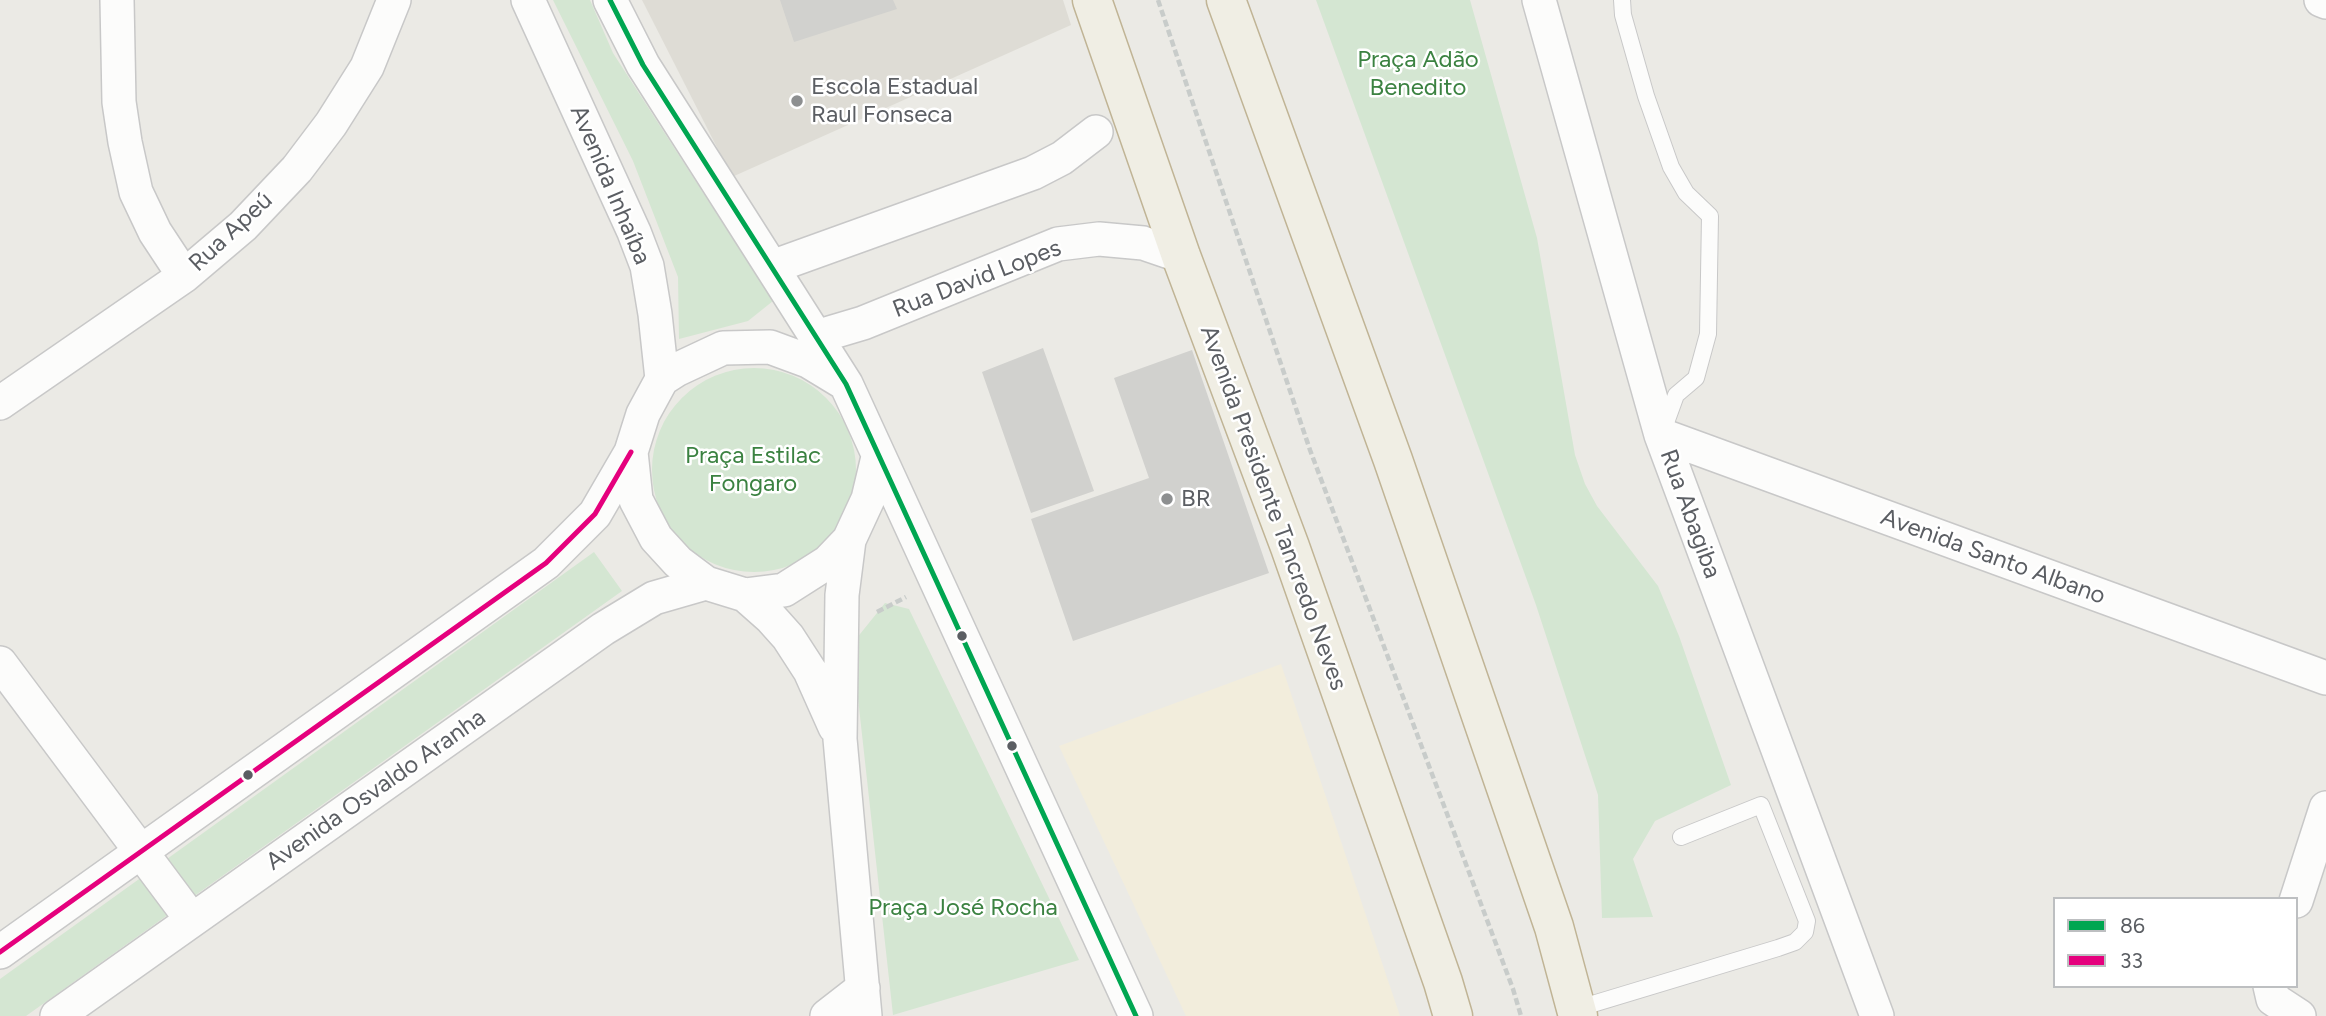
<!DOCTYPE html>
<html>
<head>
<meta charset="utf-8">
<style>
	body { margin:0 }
	#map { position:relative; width:2326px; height:1016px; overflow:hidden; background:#ebeae5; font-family:Figtree,sans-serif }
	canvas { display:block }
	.legend { position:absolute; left:2053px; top:897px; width:245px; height:91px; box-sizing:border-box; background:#fff; border:2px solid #bdbfc1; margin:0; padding:9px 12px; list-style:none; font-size:21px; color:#5b5e63 }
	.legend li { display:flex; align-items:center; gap:14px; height:35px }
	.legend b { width:35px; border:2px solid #bdbfc1 }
</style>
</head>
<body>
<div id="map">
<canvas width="2326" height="1016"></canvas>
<ul class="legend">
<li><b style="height:9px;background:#00a651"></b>86</li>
<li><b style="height:9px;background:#e5007d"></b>33</li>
</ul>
</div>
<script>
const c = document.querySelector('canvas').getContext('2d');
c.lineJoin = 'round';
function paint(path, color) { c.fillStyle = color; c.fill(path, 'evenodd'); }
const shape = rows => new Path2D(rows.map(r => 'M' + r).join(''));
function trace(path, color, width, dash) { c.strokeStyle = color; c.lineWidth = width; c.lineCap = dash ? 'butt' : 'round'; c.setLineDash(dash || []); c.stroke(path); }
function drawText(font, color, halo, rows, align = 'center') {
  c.font = font + ' Figtree,sans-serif'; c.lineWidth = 5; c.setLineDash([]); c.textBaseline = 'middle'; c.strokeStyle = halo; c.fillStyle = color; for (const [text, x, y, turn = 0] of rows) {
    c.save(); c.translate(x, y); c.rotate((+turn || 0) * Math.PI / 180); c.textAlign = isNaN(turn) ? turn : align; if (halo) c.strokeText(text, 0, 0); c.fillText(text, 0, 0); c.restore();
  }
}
const education = shape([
	[642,0,1063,0,1071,25,732,177]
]);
const green = shape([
	[553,0,590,0,613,53,773,301,748,321,679,339,678,277,633,161],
	[1316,0,1470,0,1537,238,1575,455,1585,484,1597,506,1658,586,1679,636,1731,785,1655,821,1633,859,1653,917,1602,918,1598,795,1536,605],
	'652 470a102 102 0 1 1 204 0a102 102 0 1 1-204 0Z',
	[594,552,622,591,26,1016,0,1016,0,979],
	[885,603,909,609,1079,960,893,1015,852,644]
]);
const sand = shape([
	[1281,664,1400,1016,1186,1016,1059,746]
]);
const building = shape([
	[780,0,893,0,897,9,794,42],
	[1043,348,1094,491,1031,513,982,372],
	[1192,350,1269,573,1073,641,1031,519,1149,478,1114,378]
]);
const path = shape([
	[1158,0,1310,450,1513,989,1521,1016],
	[877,612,906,597]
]);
const service = shape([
	[1622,0,1623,15,1646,96,1671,167,1686,193,1710,216,1708,334,1696,378,1676,395,1664,428],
	[1576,1009,1778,948,1795,942,1805,932,1807,921,1761,805,1681,837]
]);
const minor = shape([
	[117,0,119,102,125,142,136,192,155,232,184,276],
	[528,0,634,232,647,266,655,314,662,379],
	[610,0,643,65,846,384,1136,1016],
	[1539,0,1661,435,1877,1016],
	[2321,0,2326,2],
	[772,267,1033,173,1062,158,1096,132],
	[816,337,863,323,1058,244,1099,239,1143,243,1181,256],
	[841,381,808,361,770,347,723,348,676,370,662,379,643,414,631,452,636,500,656,538,678,562,706,583,745,595,784,590,828,562,849,540,868,499,878,457],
	[0,403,184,276,243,226,297,169,331,124,367,67,394,0],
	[1661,435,2326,678],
	[849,540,842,595,840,739,865,1016],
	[745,595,771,618,788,637,810,671,835,727],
	[0,663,192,920],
	[2296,901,2326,808],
	[0,952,546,563,595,514,631,452],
	[2270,986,2273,999,2299,1016],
	[57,1016,603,629,654,598,706,583],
	[827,1016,863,988]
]);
const trunk = shape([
	[1092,0,1181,256,1290,547,1443,982,1453,1016],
	[1226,0,1393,460,1554,927,1578,1016]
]);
const bus1 = shape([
	[610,0,643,65,846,384,1136,1016]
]);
const bus2 = shape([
	[0,952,546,563,595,514,631,452]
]);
const markers = [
	[797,101,7,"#8d8f90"],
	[1167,499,7,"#8d8f90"],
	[962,636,6,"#5b5e63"],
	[1012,746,6,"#5b5e63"],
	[248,775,6,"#5b5e63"]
];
const parkNames = [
	["Praça Adão",1418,60],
	["Benedito",1418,88],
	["Praça Estilac",753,456],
	["Fongaro",753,484],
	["Praça José Rocha",963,908]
];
const poiNames = [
	["Escola Estadual",811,87],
	["Raul Fonseca",811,115],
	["BR",1181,499]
];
const streetNames = [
	["Avenida Inhaíba",610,185,67],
	["Rua Apeú",231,232,-43],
	["Rua David Lopes",977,279,-21],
	["Avenida Presidente Tancredo Neves",1273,508,70],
	["Rua Abagiba",1690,514,70],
	["Avenida Santo Albano",1993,557,20],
	["Avenida Osvaldo Aranha",376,790,-35]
];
paint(education, '#dedcd5');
paint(green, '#d4e6d2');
paint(sand, '#f2eddc');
paint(building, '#d1d1ce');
trace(service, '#c8c8c8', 18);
trace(minor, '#c8c8c8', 36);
trace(trunk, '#c0b495', 41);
trace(path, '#c8ccca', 4.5, [7, 3.5]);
trace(service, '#fcfcfb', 16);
trace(minor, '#fcfcfb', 33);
trace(trunk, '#f0eee4', 38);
trace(bus1, '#00a651', 5);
trace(bus2, '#e5007d', 5);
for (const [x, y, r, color] of markers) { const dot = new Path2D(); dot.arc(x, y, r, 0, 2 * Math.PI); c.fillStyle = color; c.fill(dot); trace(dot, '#fff', 2.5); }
drawText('24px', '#3b8241', '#fff', parkNames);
drawText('24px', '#5b5e63', '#fff', poiNames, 'left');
drawText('24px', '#5b5e63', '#fff', streetNames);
</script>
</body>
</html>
